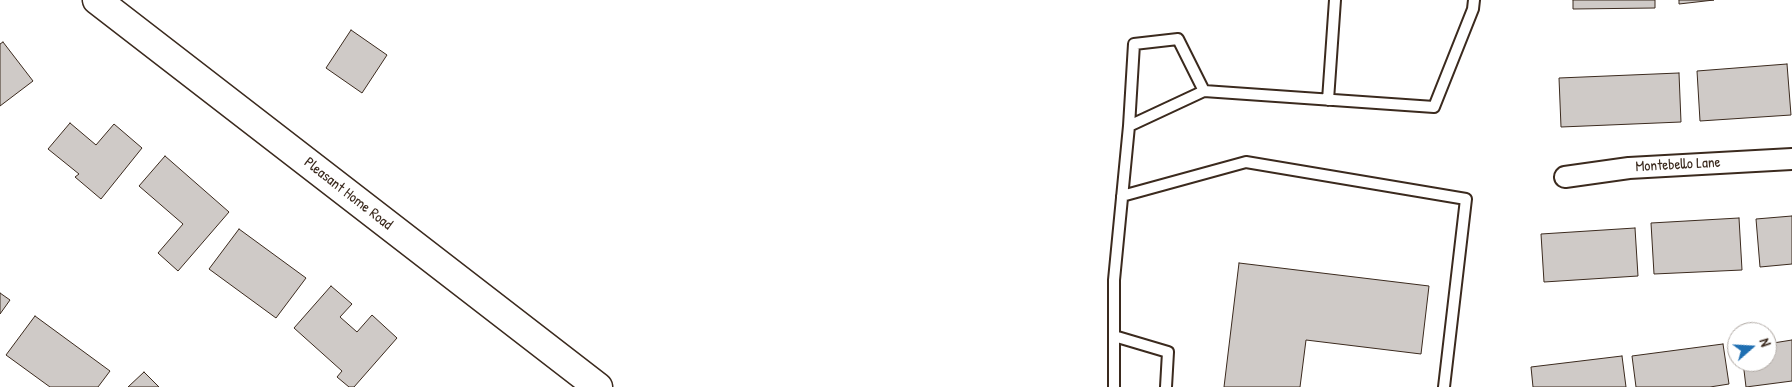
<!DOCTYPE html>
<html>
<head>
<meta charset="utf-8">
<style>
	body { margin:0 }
	#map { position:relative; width:1792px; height:387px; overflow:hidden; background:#fff; font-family:"Patrick Hand",sans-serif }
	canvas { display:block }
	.north { position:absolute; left:1727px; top:322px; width:50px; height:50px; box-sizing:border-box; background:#fff; border:1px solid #b1aaa5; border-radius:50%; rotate:71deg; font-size:14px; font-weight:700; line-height:20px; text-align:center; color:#3b2a1e }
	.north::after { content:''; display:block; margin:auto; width:18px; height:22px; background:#1f6fb2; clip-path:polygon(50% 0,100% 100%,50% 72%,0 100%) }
</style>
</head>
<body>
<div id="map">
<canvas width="1792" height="387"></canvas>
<div class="north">N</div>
</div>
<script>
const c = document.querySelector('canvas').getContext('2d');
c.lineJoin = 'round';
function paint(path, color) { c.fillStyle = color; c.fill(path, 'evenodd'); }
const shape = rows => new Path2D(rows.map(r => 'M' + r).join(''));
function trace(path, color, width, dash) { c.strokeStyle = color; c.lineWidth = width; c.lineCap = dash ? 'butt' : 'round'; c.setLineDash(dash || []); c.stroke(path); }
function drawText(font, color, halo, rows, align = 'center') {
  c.font = font + ' "Patrick Hand",sans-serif'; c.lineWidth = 4; c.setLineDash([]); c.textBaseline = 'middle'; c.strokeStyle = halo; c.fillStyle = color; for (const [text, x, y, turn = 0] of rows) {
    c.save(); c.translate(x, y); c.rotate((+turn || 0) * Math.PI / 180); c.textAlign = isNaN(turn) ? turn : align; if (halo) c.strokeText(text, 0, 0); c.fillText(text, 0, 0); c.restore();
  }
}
const building = shape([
	[1573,0,1655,0,1655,8,1573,9,1573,0],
	[1679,0,1714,0,1679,4,1679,0],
	[351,30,387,55,362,93,326,68,351,30],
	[3,42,33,81,0,106,0,44,3,42],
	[1787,64,1791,115,1700,121,1697,71,1787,64],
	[1679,73,1681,122,1561,127,1559,78,1679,73],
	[70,123,96,145,114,124,142,148,101,199,75,177,79,174,48,149,70,123],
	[165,156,229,212,178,271,158,253,183,224,139,186,165,156],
	[1792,216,1792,264,1760,267,1756,219,1792,216],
	[1739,218,1742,270,1654,274,1651,223,1739,218],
	[1635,228,1638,276,1544,282,1541,234,1635,228],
	[239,229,306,278,276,318,209,269,239,229],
	[1239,263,1429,286,1421,354,1306,340,1300,387,1224,387,1239,263],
	[331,286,352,304,340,317,357,332,372,315,397,338,354,387,349,387,337,377,342,371,294,328,331,286],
	[0,293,10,300,0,314,0,293],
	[35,316,110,371,98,387,50,387,6,355,35,316],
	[1792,340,1792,381,1746,387,1743,362,1767,362,1767,344,1792,340],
	[1723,344,1729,384,1710,387,1636,387,1632,356,1723,344],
	[1622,356,1626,387,1533,387,1531,367,1622,356],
	[144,372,159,387,128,387,144,372]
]);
const service = shape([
	[1328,100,1335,0],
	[1129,126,1134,44,1178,39,1204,91],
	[1122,196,1246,162,1466,199,1444,387],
	[1114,336,1168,352,1166,387],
	[1114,387,1114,280,1129,126,1204,91,1434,107,1473,9,1474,0]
]);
const minor = shape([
	[1565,177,1629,168,1792,159]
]);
const secondary = shape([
	[97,0,598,387]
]);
const streetNames = [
	["Montebello Lane",1678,165,-3],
	["Pleasant Home Road",348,194,38]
];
paint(building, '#cfcac7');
trace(building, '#3b2a1e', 1);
trace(service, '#3b2a1e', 14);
trace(minor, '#3b2a1e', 24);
trace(secondary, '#3b2a1e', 31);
trace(service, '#fff', 10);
trace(minor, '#fff', 20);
trace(secondary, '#fff', 28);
drawText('15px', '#3b2a1e', '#fff', streetNames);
</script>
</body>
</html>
